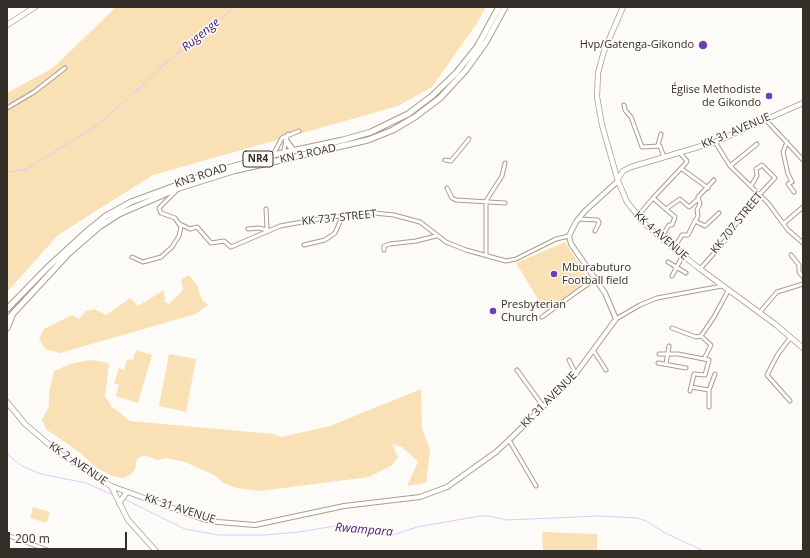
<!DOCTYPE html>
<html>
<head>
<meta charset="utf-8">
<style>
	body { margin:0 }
	#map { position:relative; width:810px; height:558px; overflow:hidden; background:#fdfbf7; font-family:"Open Sans",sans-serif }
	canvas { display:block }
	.frame { position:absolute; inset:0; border:8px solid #343029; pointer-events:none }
	.scale { position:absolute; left:8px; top:532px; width:119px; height:18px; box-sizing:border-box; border:2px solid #343029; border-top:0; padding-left:5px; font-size:12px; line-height:14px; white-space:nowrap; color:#343029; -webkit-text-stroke:3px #fdfbf7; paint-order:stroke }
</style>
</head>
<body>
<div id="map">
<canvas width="810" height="558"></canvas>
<div class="frame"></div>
<div class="scale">200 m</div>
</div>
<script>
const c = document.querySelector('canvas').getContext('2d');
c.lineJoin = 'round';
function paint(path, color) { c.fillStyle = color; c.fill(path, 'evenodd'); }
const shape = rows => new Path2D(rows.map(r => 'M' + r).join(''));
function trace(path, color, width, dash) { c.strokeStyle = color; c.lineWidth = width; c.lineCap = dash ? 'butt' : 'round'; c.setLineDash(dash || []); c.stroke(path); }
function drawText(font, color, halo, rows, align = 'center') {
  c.font = font + ' "Open Sans",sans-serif'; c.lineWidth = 3; c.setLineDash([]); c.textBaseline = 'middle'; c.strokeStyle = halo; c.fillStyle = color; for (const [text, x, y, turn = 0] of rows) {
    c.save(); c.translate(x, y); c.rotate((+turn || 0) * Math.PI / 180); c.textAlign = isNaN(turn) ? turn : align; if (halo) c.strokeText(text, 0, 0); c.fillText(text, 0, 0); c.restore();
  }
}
const green = shape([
	[116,7,486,7,477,23,432,87,398,106,153,175,58,235,7,292,7,93,53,68],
	[565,242,592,285,547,314,516,263],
	[189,275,197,285,202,300,208,305,196,314,60,353,45,349,39,338,44,329,72,315,79,319,86,311,94,309,106,315,130,298,138,306,164,290,165,302,169,304,183,290,181,280],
	[136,350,152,355,138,403,116,396,119,385,114,383,119,368,124,370,127,359,133,360],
	[169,354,196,359,186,412,159,406],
	[91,360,109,363,105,396,111,406,130,421,273,434,281,437,330,426,421,389,422,429,430,450,426,483,407,486,418,462,402,447,392,444,398,458,391,466,369,477,260,491,236,488,222,482,214,475,185,462,166,458,157,460,144,455,137,459,135,469,130,475,123,478,112,476,97,468,79,452,46,429,42,420,49,406,49,393,54,371,70,364],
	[33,507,50,512,46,523,30,518],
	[542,532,597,534,597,551,543,551]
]);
const stream = shape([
	[7,172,25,170,96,126,125,101,166,63,235,7],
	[7,454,22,466,41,474,86,483,113,495],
	[124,499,185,529,219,535,266,535,299,532,335,526,365,529,376,533,393,535,417,527,480,516,489,516,507,520,599,516,637,518,646,521,665,533,704,551]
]);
const minor = shape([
	[624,105,625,110,631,117,642,147,660,146,664,157],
	[7,108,34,92,65,68],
	[765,119,803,160],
	[715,142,730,166,768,203,788,230,803,243],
	[787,142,783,152,788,174,792,182,788,184,794,192],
	[658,145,661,134],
	[285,159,284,149,288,134],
	[445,160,451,161,469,139],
	[273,162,273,155,282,138,299,131],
	[730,166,757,144],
	[682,169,708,188],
	[447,188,452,198,456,200,505,203],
	[653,198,675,217,672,225,669,225,661,238],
	[266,209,267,229],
	[666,209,680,199,689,207,697,200],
	[638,216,653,198,686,163,687,161,679,152],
	[578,219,598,220,599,223,595,231],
	[695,221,698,216,697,210,700,204,698,197,714,180],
	[180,224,190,229,197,227,211,243,224,241,231,247,280,226,330,217,374,213,394,215,420,222,446,242,466,250,506,261,516,259,556,239,569,236],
	[783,224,803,207],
	[248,229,258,228,268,230],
	[304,245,325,240,335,233,342,217],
	[674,248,682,235,688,235,695,221,705,226,719,213],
	[384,250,384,246,390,244,416,241,436,236],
	[486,255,486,201,502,176,505,163],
	[791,255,799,265,799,272,803,277],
	[132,257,143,262,161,257,172,247,179,236,181,227,175,218,161,213,159,208,178,189],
	[668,262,686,273],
	[700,269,724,242,745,210,775,178,762,165,756,169,757,176,751,186],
	[672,276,683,255],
	[760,312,777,292,803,284],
	[542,317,596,278],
	[616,319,640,305,657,298,722,286],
	[672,328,696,337,701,336],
	[593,350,606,370],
	[659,354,678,354,704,359,711,345,701,336,714,317,728,291],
	[569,360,576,374],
	[658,363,686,368],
	[666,364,669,346],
	[517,370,543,406],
	[691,387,709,390],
	[690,391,694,374,705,375,709,360,704,359],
	[790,401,767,375,778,354,791,337],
	[709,407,709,390,715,374],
	[509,440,536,486],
	[7,535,50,551]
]);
const tertiary = shape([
	[111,486,203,519,218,522,255,525,344,506,420,497,447,487,496,452,509,440,574,376,616,319,605,293,571,244,569,236,576,222,585,211,618,181]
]);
const secondary = shape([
	[623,7,604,51,598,73,597,97,602,125,618,181,627,202,644,223,661,238,700,269,775,324,803,348],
	[7,25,35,7],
	[618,179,623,171,631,167,715,142,803,103],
	[7,402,25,424,59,453,111,486,128,520,156,551],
	[119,503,127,492]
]);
const trunk = shape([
	[286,141,293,150],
	[7,309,48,267,86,232,106,216,131,202,210,173,273,155,343,140,371,132,408,114,432,96,456,73,477,47,499,7],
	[7,320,69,253,99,227,119,214,179,188,233,171,368,140,393,130,415,117,440,98,466,70,486,42,505,7],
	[7,328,12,316]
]);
const markers = [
	[703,45,5,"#6d3fb6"],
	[769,96,4,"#6d3fb6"],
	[554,274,4,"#6d3fb6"],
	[493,311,4,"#6d3fb6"]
];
const shields = [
	[258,159,30]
];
const shieldNames = [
	["NR4",258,159]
];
const poiNames = [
	["Hvp/Gatenga-Gikondo",694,45],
	["Église Methodiste",761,90],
	["de Gikondo",761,103],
	["Mburabuturo",562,268,"left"],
	["Football field",562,281,"left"],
	["Presbyterian",501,305,"left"],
	["Church",501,318,"left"]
];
const streetNames = [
	["KK 31 AVENUE",736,131,-23],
	["KN 3 ROAD",308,154,-12],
	["KN3 ROAD",201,176,-18],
	["KK 737 STREET",339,218,-6],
	["KK 707 STREET",737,223,-51],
	["KK 4 AVENUE",661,236,41],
	["KK 31 AVENUE",549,400,-45],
	["KK 2 AVENUE",78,464,34],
	["KK 31 AVENUE",180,509,18]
];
const waterNames = [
	["Rugenge",201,35,-39],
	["Rwampara",364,530,5]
];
paint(green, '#fae0b5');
trace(stream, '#d8cbfa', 1);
trace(minor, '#a89d8c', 5);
trace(tertiary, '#a89d8c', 6);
trace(secondary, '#a89d8c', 6);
trace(trunk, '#a89d8c', 7);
trace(minor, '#fff', 3);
trace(tertiary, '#fff', 4);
trace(secondary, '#fff', 4.5);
trace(trunk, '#fff', 5);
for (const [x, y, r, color] of markers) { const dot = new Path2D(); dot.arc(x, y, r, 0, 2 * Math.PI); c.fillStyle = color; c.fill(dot); trace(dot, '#fdfbf7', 1.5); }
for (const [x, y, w] of shields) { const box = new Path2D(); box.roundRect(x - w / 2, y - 8, w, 16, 3); c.fillStyle = '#fdfbf7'; c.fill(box); trace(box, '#343029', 1); }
drawText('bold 10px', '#343029', null, shieldNames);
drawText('11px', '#343029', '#fdfbf7', poiNames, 'right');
drawText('11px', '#343029', '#fdfbf7', streetNames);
drawText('italic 12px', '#442278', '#fdfbf7', waterNames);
</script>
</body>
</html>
